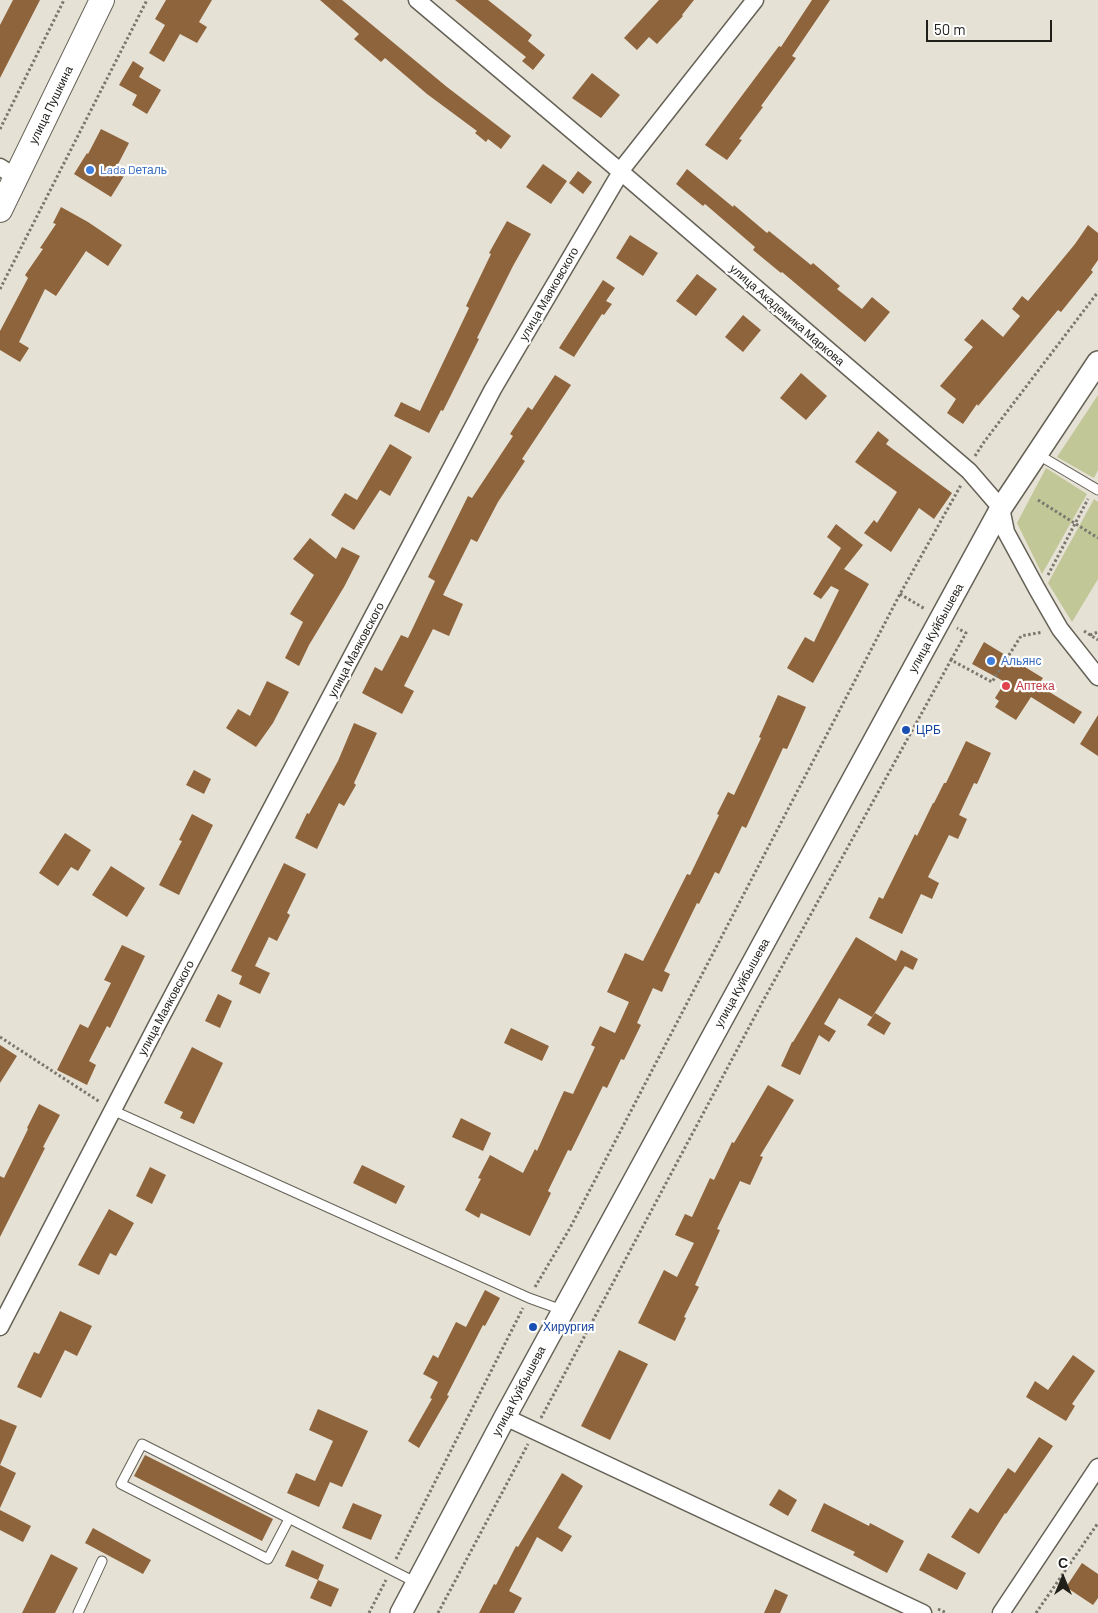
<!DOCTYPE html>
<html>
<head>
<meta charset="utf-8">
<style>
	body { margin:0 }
	#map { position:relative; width:1098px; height:1613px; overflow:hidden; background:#e6e1d5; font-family:Barlow,sans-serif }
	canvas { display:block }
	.north { position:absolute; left:1038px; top:1553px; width:50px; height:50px; -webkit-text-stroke:4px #fff; paint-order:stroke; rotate:0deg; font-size:14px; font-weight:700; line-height:20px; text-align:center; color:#211f1a }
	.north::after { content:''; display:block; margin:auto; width:18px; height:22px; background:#211f1a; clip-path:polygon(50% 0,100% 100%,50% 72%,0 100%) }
	.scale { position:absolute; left:926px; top:20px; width:126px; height:22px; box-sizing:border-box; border:2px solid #211f1a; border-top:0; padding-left:6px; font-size:15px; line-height:18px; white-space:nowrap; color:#211f1a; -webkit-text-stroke:4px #fff; paint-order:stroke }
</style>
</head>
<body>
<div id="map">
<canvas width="1098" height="1613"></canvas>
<div class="north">С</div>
<div class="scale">50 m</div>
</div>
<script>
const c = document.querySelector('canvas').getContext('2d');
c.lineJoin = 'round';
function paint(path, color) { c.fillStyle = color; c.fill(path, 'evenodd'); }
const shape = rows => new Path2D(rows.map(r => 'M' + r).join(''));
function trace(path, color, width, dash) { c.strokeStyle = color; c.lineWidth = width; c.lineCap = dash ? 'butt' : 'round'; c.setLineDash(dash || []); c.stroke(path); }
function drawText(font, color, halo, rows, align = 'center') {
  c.font = font + ' Barlow,sans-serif'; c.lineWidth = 4.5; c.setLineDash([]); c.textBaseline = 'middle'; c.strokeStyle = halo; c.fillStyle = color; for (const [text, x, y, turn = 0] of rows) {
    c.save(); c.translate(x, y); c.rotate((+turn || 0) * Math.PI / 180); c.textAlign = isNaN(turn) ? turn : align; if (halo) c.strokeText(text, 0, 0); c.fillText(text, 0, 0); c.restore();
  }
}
const green = shape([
	[1098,395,1098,470,1094,478,1057,457],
	[1046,468,1087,494,1042,574,1017,523],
	[1094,499,1098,502,1098,579,1072,622,1048,583]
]);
const building = shape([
	[13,0,40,0,0,78,0,25],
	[166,0,212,0,199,22,207,27,197,43,180,34,164,62,149,53,165,25,155,19],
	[320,0,342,0,447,87,511,136,501,149,488,139,486,142,475,133,477,131,427,94,385,58,381,62,354,39,359,34],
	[455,0,488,0,532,35,528,41,545,55,533,70,522,61,526,57],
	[659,0,694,0,682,15,683,16,657,44,649,37,637,50,624,38],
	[812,0,830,0,792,56,796,58,761,106,763,107,739,139,742,140,727,160,705,145,779,46,781,47],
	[133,61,144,68,139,77,161,90,147,114,132,105,137,95,119,85],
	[592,73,620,95,601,118,572,98],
	[101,129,129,143,115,170,124,176,111,197,74,174,87,153,88,154],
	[543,164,567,181,551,204,526,187],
	[687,169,733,207,734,205,767,233,769,231,811,265,813,263,840,286,837,289,862,309,872,297,890,312,865,342,782,272,781,273,753,250,755,247,705,204,703,206,676,184],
	[578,171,592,182,583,194,569,183],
	[61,207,88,222,122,245,108,266,86,251,56,296,45,289,19,342,29,348,20,362,0,350,0,331,28,278,25,275,43,249,40,248,56,224,53,223],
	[507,221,531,234,513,266,477,338,479,339,443,411,441,410,429,433,394,416,401,402,420,411,469,308,466,306,491,254,489,253],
	[1088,225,1098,233,1098,260,1091,270,1093,272,1061,312,1058,310,978,406,977,404,963,424,947,413,956,399,940,386,973,347,964,340,982,319,1003,337,1020,316,1012,309,1022,296,1028,301,1075,244],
	[630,235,658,253,643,276,616,258],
	[697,274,717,289,696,316,676,301],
	[603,280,615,288,606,301,612,304,604,315,602,314,574,357,559,348],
	[743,315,761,330,743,352,725,337],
	[801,373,827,396,806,420,780,398],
	[555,375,571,385,522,459,525,461,498,502,477,542,471,539,443,595,463,604,449,636,433,629,404,686,414,691,402,714,362,693,375,667,382,671,401,635,408,638,435,581,428,577,468,496,472,498,513,436,510,434,528,407,532,410],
	[878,431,889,440,886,444,952,493,934,519,919,508,891,552,864,533,874,520,877,523,897,492,855,462],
	[390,444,412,457,390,496,380,490,354,530,331,515,345,493,357,500],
	[836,524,863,545,844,569,869,584,813,683,787,668,805,637,814,642,839,590,831,586,821,599,813,594,841,548,827,537],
	[310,538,336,559,342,547,360,556,344,587,309,645,299,666,285,658,303,622,290,614,314,575,293,559],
	[984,642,1043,678,1038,685,1082,712,1074,724,1031,697,1016,720,995,707,999,701,995,698,1005,682,972,664],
	[267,681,289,692,273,723,256,747,226,728,238,709,250,716],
	[778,695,806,707,787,749,783,748,746,828,742,826,719,874,715,872,699,904,697,903,664,971,670,974,662,992,653,988,637,1023,641,1025,624,1060,621,1059,607,1088,603,1086,571,1151,568,1150,548,1191,551,1193,530,1236,481,1213,479,1218,465,1210,481,1179,478,1178,490,1155,523,1173,535,1149,537,1151,564,1091,573,1094,595,1047,591,1045,600,1026,615,1033,629,1002,607,992,625,953,643,961,687,874,690,875,719,815,717,814,728,792,734,795,761,738,759,737],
	[1098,715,1098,756,1080,744],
	[354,723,377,733,354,783,356,785,344,806,339,803,317,849,295,838,307,813,309,814,338,761],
	[966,741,991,753,977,784,974,783,959,815,967,819,958,839,949,835,928,877,939,883,932,899,921,894,902,934,869,918,879,897,883,899,915,834,917,836,933,803,934,803,944,783,946,783],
	[194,770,211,779,204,794,186,785],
	[192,814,213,825,179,895,159,885,182,841,179,840],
	[65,833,91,850,78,871,71,867,58,886,39,873],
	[284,863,306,874,287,913,290,915,277,941,269,937,255,966,270,973,260,994,239,984,242,976,231,971],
	[111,866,145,888,127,917,92,895],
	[856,937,896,961,901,950,918,959,913,970,903,965,905,966,872,1017,839,998,824,1024,836,1031,829,1042,819,1035,800,1075,781,1066,792,1042,793,1042],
	[122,945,145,956,110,1028,107,1026,89,1061,96,1065,87,1085,57,1070,80,1024,88,1028,111,983,104,980],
	[218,994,232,1001,220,1028,205,1021],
	[875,1013,891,1023,884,1035,867,1025],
	[511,1028,549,1046,542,1061,504,1043],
	[0,1045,17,1056,0,1083],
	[192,1047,223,1063,194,1124,180,1118,183,1112,164,1103],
	[768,1085,794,1100,760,1156,763,1157,750,1185,740,1181,717,1229,720,1230,695,1285,699,1287,684,1317,686,1318,675,1341,638,1323,664,1270,677,1277,694,1243,675,1235,685,1214,692,1217,710,1178,714,1180,732,1142,734,1143],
	[39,1104,60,1115,43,1147,45,1148,0,1237,0,1176,4,1178,28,1129,27,1128],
	[461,1118,491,1133,483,1151,452,1137],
	[362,1165,405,1186,396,1204,353,1183],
	[150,1167,166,1175,152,1204,136,1196],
	[109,1209,134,1223,116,1256,110,1253,99,1275,78,1265],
	[485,1290,500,1298,485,1326,483,1325,447,1395,449,1396,419,1448,408,1441,432,1399,430,1398,438,1382,423,1374,433,1355,438,1358,456,1322,466,1327],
	[60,1311,92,1326,77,1356,65,1350,41,1398,17,1387,34,1352,39,1354],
	[619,1350,648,1364,610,1440,581,1426],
	[1073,1355,1095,1371,1072,1404,1075,1406,1066,1421,1026,1397,1035,1381,1048,1390],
	[318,1409,368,1431,342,1487,330,1482,319,1507,287,1493,296,1473,315,1481,333,1441,309,1430],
	[0,1419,17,1426,0,1465],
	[1039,1437,1053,1446,1006,1514,1005,1513,979,1554,951,1537,970,1508,978,1513,1008,1468,1015,1473],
	[145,1455,273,1519,262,1541,134,1476],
	[0,1465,16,1473,0,1508],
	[562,1473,583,1486,558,1528,572,1536,562,1552,537,1537,509,1591,522,1598,514,1613,479,1613,494,1584,496,1585,516,1546,518,1547],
	[779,1489,797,1500,788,1516,769,1505],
	[353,1503,382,1515,371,1540,342,1528],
	[824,1503,869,1526,870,1523,904,1541,887,1573,853,1555,855,1552,811,1531],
	[0,1510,31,1526,23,1542,0,1530],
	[93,1528,151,1560,143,1574,85,1543],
	[292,1550,324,1565,318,1580,285,1566],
	[928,1553,966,1573,957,1590,919,1570],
	[51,1554,78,1568,55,1613,22,1613],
	[1082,1563,1098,1574,1098,1598,1093,1605,1066,1587],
	[318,1580,339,1589,331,1607,310,1598],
	[775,1589,788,1595,780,1613,764,1613]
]);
const path = shape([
	[0,129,64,0],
	[0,289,147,0],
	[975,456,984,442,1098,292],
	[1038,500,1098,538],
	[1048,575,1088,499],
	[900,594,925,609],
	[1084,631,1098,640],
	[1090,635,1098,632],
	[951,660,966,633,957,628],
	[0,1037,100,1102],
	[535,1287,570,1228,900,594,961,485],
	[541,1418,763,1001,951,660,992,682,1021,636,1043,632],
	[396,1559,523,1308],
	[938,1609,947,1613],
	[369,1613,386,1580],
	[438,1613,528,1444],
	[1036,1613,1098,1523]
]);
const service = shape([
	[1037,454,1098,490],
	[112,1110,529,1298,562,1310],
	[289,1519,268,1559,121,1484,142,1444,417,1583],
	[78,1613,102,1561]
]);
const minor = shape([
	[417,0,621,172,969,471,1001,508,1006,532,1037,589,1060,629,1098,677],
	[0,167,16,177],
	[0,1327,158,1023,493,389,625,165,755,0],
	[505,1417,923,1613],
	[1001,1613,1098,1467]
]);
const tertiary = shape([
	[401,1613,505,1417,1001,508,1098,362]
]);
const secondary = shape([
	[0,210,102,0]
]);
const markers = [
	[90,170,5,"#3f7fe0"],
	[991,661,5,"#3f7fe0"],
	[1006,686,5,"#e0444e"],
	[906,730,5,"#1a4fb4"],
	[533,1327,5,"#1a4fb4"]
];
const streetNames = [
	["улица Пушкина",51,105,-64],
	["улица Маяковского",549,294,-60],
	["улица Академика Маркова",787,315,41],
	["улица Куйбышева",936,628,-61],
	["улица Маяковского",356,650,-62],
	["улица Куйбышева",742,983,-61],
	["улица Маяковского",166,1008,-62],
	["улица Куйбышева",519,1391,-62]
];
const shopNames = [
	["Lada Dеталь",100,170],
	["Альянс",1001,661]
];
const healthNames = [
	["Аптека",1016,686]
];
const transitNames = [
	["ЦРБ",916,730],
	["Хирургия",543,1327]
];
paint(green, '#c1c797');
paint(building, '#8e643c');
trace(service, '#656156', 11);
trace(minor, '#656156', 19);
trace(tertiary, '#656156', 24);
trace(secondary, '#656156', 26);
trace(path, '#7a776f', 3, [2.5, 2.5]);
trace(service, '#fff', 9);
trace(minor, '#fff', 16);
trace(tertiary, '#fff', 21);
trace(secondary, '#fff', 24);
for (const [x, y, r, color] of markers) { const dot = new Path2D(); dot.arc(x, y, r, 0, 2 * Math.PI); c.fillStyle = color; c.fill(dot); trace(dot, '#fff', 2); }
drawText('12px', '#211f1a', '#fff', streetNames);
drawText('12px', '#366cbe', '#fff', shopNames, 'left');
drawText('12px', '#be3a42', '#fff', healthNames, 'left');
drawText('12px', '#164399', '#fff', transitNames, 'left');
</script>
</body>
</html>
